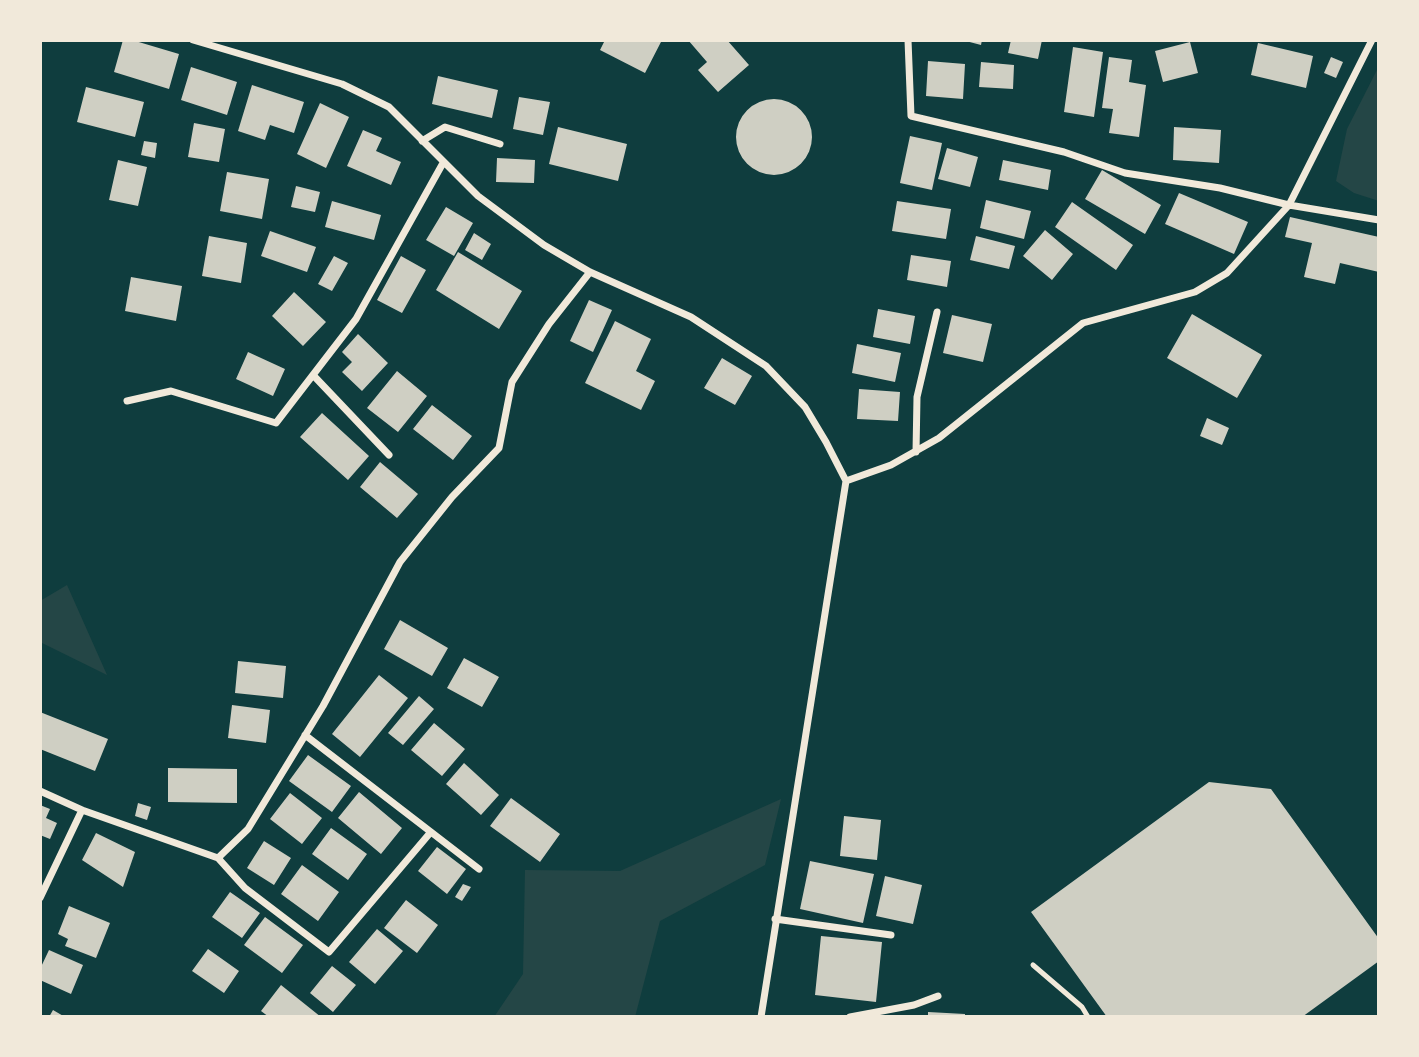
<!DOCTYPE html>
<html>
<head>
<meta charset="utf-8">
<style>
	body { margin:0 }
	#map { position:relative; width:1419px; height:1057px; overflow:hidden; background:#0f3d3e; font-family:Mulish,sans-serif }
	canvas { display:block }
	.frame { position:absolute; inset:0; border:42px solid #f1e9da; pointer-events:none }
</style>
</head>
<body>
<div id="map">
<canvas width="1419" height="1057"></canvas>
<div class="frame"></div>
</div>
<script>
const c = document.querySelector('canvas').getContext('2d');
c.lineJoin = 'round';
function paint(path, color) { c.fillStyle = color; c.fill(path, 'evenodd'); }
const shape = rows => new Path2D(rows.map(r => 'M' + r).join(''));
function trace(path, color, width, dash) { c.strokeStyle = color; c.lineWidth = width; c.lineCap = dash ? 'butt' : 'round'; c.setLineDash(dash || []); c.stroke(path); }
const green = shape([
	[1379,66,1379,201,1354,193,1336,181,1347,129],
	[67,585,107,675,40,642,40,601],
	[781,799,765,865,660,921,635,1017,494,1017,523,974,525,870,620,871]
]);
const building = shape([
	[123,40,132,40,179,54,169,89,114,72],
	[605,40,662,40,645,73,600,50],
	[688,40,727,40,749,65,718,92,698,70,707,62],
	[962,40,982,40,981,45],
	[1011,40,1042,40,1038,59,1008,53],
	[1190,42,1198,73,1163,82,1155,51],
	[1258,43,1313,56,1306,88,1251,75],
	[1073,47,1103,52,1094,117,1064,112],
	[1109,57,1132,60,1129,82,1146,85,1139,137,1109,133,1113,109,1102,108],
	[1331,57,1343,62,1336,78,1324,73],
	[928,61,965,64,963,99,926,96],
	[981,62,1014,65,1013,89,979,87],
	[191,67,237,82,227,115,181,100],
	[438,76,498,90,492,118,432,104],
	[252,85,304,102,294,133,270,125,265,140,238,131],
	[86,87,144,102,135,137,77,122],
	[519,97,550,102,543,135,513,129],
	'736 137a38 38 0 1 1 76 0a38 38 0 1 1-76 0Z',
	[320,103,349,117,326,168,297,154],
	[194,123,225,129,219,162,188,157],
	[558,127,627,144,618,181,549,164],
	[1174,127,1221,130,1219,163,1173,160],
	[363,130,382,138,376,151,401,162,391,185,347,166],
	[910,136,942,143,932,190,900,183],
	[144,141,157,143,155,158,141,155],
	[947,148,978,157,970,187,938,179],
	[497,158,535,160,534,183,496,182],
	[118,160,147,167,138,206,109,200],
	[1003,160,1051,170,1048,190,999,180],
	[1102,170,1161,205,1145,234,1085,199],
	[227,172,269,179,262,219,220,211],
	[296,186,320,192,315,212,291,207],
	[1179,193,1248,222,1234,254,1165,224],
	[986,200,1031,211,1024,239,980,228],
	[332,201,381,215,374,240,325,227],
	[897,201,951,209,946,239,892,231],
	[1072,202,1133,245,1116,270,1055,227],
	[446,207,473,223,454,256,426,240],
	[1290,217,1379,237,1379,272,1340,263,1335,284,1304,277,1312,243,1285,237],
	[1045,230,1073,254,1052,280,1023,256],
	[270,231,316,247,307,272,261,256],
	[474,233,491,244,482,260,465,250],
	[209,236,247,243,241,283,202,276],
	[976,236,1015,246,1009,269,970,260],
	[458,252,522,291,499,329,436,290],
	[911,255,951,261,947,287,907,280],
	[334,256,348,263,332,291,318,284],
	[401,256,426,270,402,313,377,300],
	[131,277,182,286,176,321,125,311],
	[294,292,326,322,303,346,272,316],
	[589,300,612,310,593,352,570,341],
	[878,309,915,316,910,344,873,337],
	[1192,314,1262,355,1237,398,1167,358],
	[952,315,992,324,983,362,943,353],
	[615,321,651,339,636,371,655,381,641,410,585,383],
	[358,334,388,363,362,391,342,372,352,362,342,352],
	[857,344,901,353,895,382,852,373],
	[248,352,285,369,273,396,236,379],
	[722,358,752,376,735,405,704,388],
	[397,371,427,396,398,432,367,408],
	[859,389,900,392,898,421,857,419],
	[432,405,472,436,453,460,413,429],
	[322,413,369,456,348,480,300,437],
	[1207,418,1229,428,1222,445,1200,436],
	[380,462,418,494,397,518,360,487],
	[400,620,448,648,432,676,384,649],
	[464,658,499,677,482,707,447,688],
	[238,661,286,666,283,698,235,693],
	[379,675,408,698,360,757,332,734],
	[419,696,434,709,403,745,388,733],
	[232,705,270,710,266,743,228,738],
	[40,712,108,739,95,771,40,749],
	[434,723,465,749,442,776,411,750],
	[308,755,351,786,332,812,289,781],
	[464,763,499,795,481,815,446,784],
	[168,768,237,769,237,803,168,802],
	[1209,782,1271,789,1379,939,1379,961,1302,1017,1107,1017,1031,912],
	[359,792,402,828,381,854,338,818],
	[290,793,322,818,302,844,270,819],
	[511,798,560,834,540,862,490,826],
	[138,803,151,807,147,820,135,816],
	[40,805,50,809,46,818,57,823,50,839,40,835],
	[844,816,881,820,877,860,840,856],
	[331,828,367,854,348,880,312,854],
	[96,833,135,852,123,887,82,860],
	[264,841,291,858,274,885,247,868],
	[437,847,466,869,447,894,418,871],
	[810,861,874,874,863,923,800,909],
	[302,865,339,892,318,921,281,894],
	[885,876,922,885,913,924,876,916],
	[463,884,471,887,462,901,455,897],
	[230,892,260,913,242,938,212,917],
	[406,900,438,925,417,953,384,928],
	[69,906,110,923,96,958,65,946,68,939,58,934],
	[265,917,303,945,282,973,244,945],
	[377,929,403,951,375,984,349,962],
	[821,936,882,942,876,1002,815,995],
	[208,949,239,971,224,993,192,971],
	[49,950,83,965,71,994,40,980,40,969],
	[332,966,356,985,333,1012,310,993],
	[281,985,321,1017,269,1017,261,1011],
	[53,1010,65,1017,49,1017],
	[928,1012,965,1014,965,1017,928,1017]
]);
const service = shape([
	[1033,965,1082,1007,1088,1017]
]);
const minor = shape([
	[193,40,342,84,389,107,478,196,544,245,590,272,691,317,766,366,805,407,826,442,846,481,761,1017],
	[908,40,911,116,1064,152,1125,173,1220,188,1289,205,1372,40],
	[422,141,445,127,500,144],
	[313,375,389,455],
	[127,401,171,391,276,423,356,319,443,163],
	[916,452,917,397,937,312],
	[846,481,891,465,939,438,1083,323,1195,292,1227,273,1289,205,1379,220],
	[305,735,479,869],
	[40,791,82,810],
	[218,858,245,888,329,952,430,833],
	[40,898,82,810,218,858,248,829,323,706,400,562,452,497,499,448,512,382,549,324,590,272],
	[775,919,891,935],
	[850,1017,914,1005,938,996]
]);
paint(green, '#244646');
paint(building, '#cfcfc3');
trace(service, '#f1e9da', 5);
trace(minor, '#f1e9da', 7);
</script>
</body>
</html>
